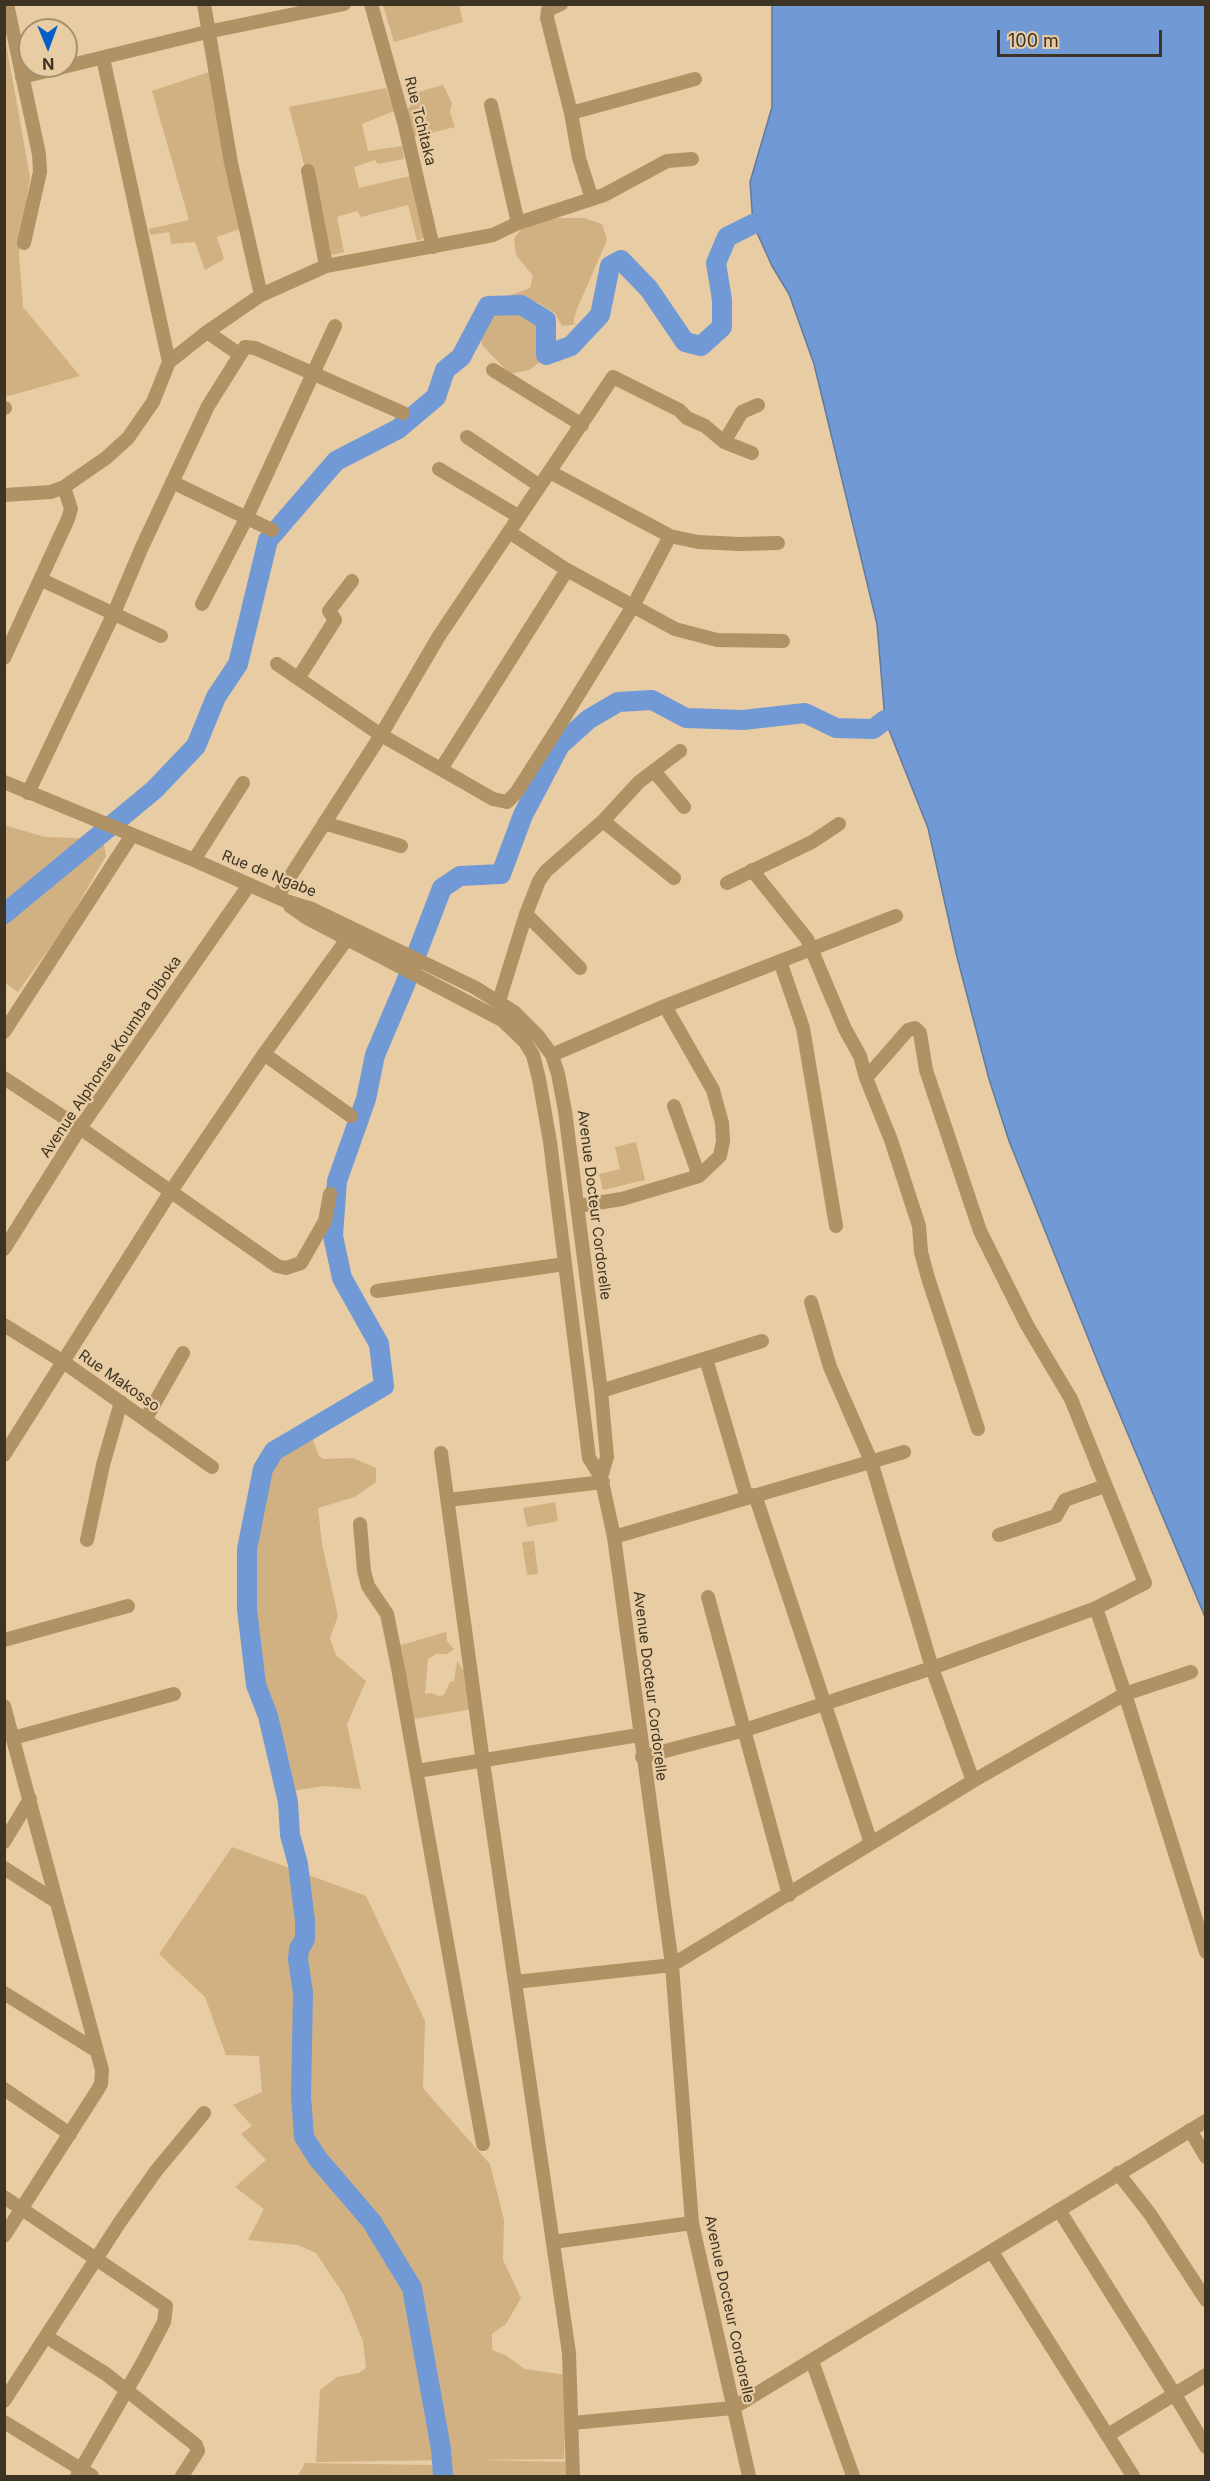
<!DOCTYPE html>
<html>
<head>
<meta charset="utf-8">
<style>
	body { margin:0 }
	#map { position:relative; width:1210px; height:2481px; overflow:hidden; background:#e8cca3; font-family:Inter,sans-serif }
	canvas { display:block }
	.frame { position:absolute; inset:0; border:6px solid #3d3322; pointer-events:none }
	.north { position:absolute; left:18px; top:18px; width:60px; height:60px; box-sizing:border-box; background:#e8cca3; border:2px solid #a48f6f; border-radius:50%; rotate:179deg; font-size:16px; font-weight:700; line-height:24px; text-align:center; color:#3d3322 }
	.north::after { content:''; display:block; margin:auto; width:21px; height:27px; background:#045ec7; clip-path:polygon(50% 0,100% 100%,50% 72%,0 100%) }
	.scale { position:absolute; left:997px; top:30px; width:165px; height:27px; box-sizing:border-box; border:3px solid #3d3322; border-top:0; padding-left:8px; font-size:18px; line-height:21px; white-space:nowrap; color:#3d3322; -webkit-text-stroke:4px #e8cca3; paint-order:stroke }
</style>
</head>
<body>
<div id="map">
<canvas width="1210" height="2481"></canvas>
<div class="frame"></div>
<div class="north">N</div>
<div class="scale">100 m</div>
</div>
<script>
const c = document.querySelector('canvas').getContext('2d');
c.lineJoin = 'round';
function paint(path, color) { c.fillStyle = color; c.fill(path, 'evenodd'); }
const shape = rows => new Path2D(rows.map(r => 'M' + r).join(''));
function trace(path, color, width, dash) { c.strokeStyle = color; c.lineWidth = width; c.lineCap = dash ? 'butt' : 'round'; c.setLineDash(dash || []); c.stroke(path); }
function drawText(font, color, halo, rows, align = 'center') {
  c.font = font + ' Inter,sans-serif'; c.lineWidth = 4.5; c.setLineDash([]); c.textBaseline = 'middle'; c.strokeStyle = halo; c.fillStyle = color; for (const [text, x, y, turn = 0] of rows) {
    c.save(); c.translate(x, y); c.rotate((+turn || 0) * Math.PI / 180); c.textAlign = isNaN(turn) ? turn : align; if (halo) c.strokeText(text, 0, 0); c.fillText(text, 0, 0); c.restore();
  }
}
const green = shape([
	[383,5,459,5,463,22,394,42],
	[4,32,30,177,19,254,23,307,80,376,5,397],
	[209,72,240,229,217,237,224,259,205,270,195,242,171,244,169,232,150,235,149,229,189,220,152,91],
	[443,85,452,103,450,112,455,127,414,137,407,109,411,106,408,95],
	[386,88,394,111,362,124,368,151,402,146,404,159,378,164,375,160,354,167,359,188,410,176,427,237,417,241,408,205,361,217,357,211,337,217,344,252,328,256,289,107],
	[554,218,584,218,602,224,607,240,577,309,573,323,577,324,562,326,555,313,535,301,510,301,503,298,530,288,533,276,516,255,514,239,525,223],
	[503,307,519,309,531,315,539,324,544,359,529,370,510,374,483,346,477,333,481,319,490,310],
	[5,821,7,826,45,837,103,839,106,856,66,925,18,992,5,983],
	[636,1142,645,1180,603,1190,599,1174,620,1169,615,1147],
	[312,1437,319,1456,324,1459,353,1458,376,1468,376,1482,355,1497,318,1508,322,1544,338,1616,330,1638,336,1655,366,1681,347,1724,361,1789,325,1786,291,1791,256,1654,251,1571,266,1479,271,1464,300,1440],
	[555,1502,558,1521,527,1527,523,1508],
	[534,1541,538,1574,527,1575,522,1542],
	[446,1632,447,1641,454,1649,447,1654,436,1654,428,1659,425,1694,432,1693,438,1696,444,1695,450,1682,454,1681,457,1661,467,1675,473,1709,414,1719,401,1645],
	[232,1847,366,1896,425,2021,423,2088,490,2164,504,2220,503,2260,521,2298,506,2324,492,2334,492,2350,505,2355,525,2369,567,2375,564,2459,478,2460,568,2462,570,2476,452,2476,449,2460,316,2462,320,2390,337,2377,359,2373,366,2368,363,2341,344,2295,316,2253,298,2245,248,2240,264,2209,235,2187,266,2160,241,2134,252,2126,233,2105,262,2092,259,2056,226,2055,205,1997,159,1954],
	[305,2463,432,2465,435,2476,298,2476]
]);
const water = shape([
	[772,5,1205,5,1205,1617,1103,1375,1009,1141,989,1079,957,957,928,828,885,720,877,624,814,364,789,294,772,266,753,224,750,182,772,107,772,5]
]);
const river = shape([
	[4,914,154,790,196,746,216,697,238,664,268,540,336,461,398,429,436,397,445,370,461,357,488,306,521,305,546,320,546,355,571,346,600,315,610,266,621,260,649,289,685,342,701,346,722,327,722,300,716,263,727,237,753,224],
	[443,2476,441,2449,412,2288,372,2222,318,2159,304,2137,301,2096,303,1993,298,1959,299,1949,305,1939,305,1921,298,1864,290,1835,288,1802,268,1716,256,1685,247,1609,247,1549,263,1469,274,1451,384,1386,379,1344,342,1278,333,1236,337,1181,366,1099,375,1055,404,987,442,888,460,876,501,874,523,815,560,745,589,719,618,702,652,700,686,718,743,720,805,713,836,728,873,729,885,720]
]);
const minor = shape([
	[7,4,39,154,40,172,24,243],
	[204,4,231,163,261,295],
	[371,4,404,122,433,247],
	[561,4,548,10,547,18,571,113,579,158,592,199],
	[103,58,169,362],
	[22,77,207,32,344,4],
	[491,105,518,223],
	[571,113,695,79],
	[308,171,326,266],
	[207,332,239,354],
	[493,370,582,425],
	[4,408,5,408],
	[467,437,540,486],
	[724,442,742,412,758,405],
	[439,469,518,516],
	[550,472,670,536,698,542,740,544,778,543],
	[172,482,272,530],
	[4,495,51,492,64,487,106,458,128,438,153,402,169,362,207,332,261,295,326,266,493,235,518,223,604,195,667,161,692,159],
	[509,532,567,570,675,629,717,640,783,641],
	[42,580,161,636],
	[202,604,246,519,335,326],
	[4,658,68,519,71,509,64,487],
	[277,664,381,735,493,799,507,802,516,793,564,718,633,606,670,536],
	[299,677,335,620,329,611,352,581],
	[441,769,567,570],
	[654,771,684,807],
	[4,782,194,860,286,901,312,909,474,987,514,1012,538,1036,552,1055,558,1074,565,1111,601,1391,607,1457,601,1477,614,1537,672,1965,692,2223,749,2476],
	[28,793,114,613,142,547,208,406,245,347,255,348,403,413],
	[603,821,674,878],
	[324,823,401,846],
	[194,860,243,783],
	[752,870,807,939,845,1029,860,1056,866,1078,891,1140,919,1226,921,1252,928,1278,978,1429],
	[727,883,812,842,839,824],
	[277,897,381,735,439,636,613,377,679,410,687,418,705,426,724,442,752,453],
	[290,906,307,918,502,1020,525,1042,533,1055,539,1079,550,1142,589,1458,601,1477],
	[526,914,580,968],
	[780,961,803,1028,836,1226],
	[499,1001,526,914,539,881,546,871,603,821,639,782,680,751],
	[4,1032,132,835],
	[264,1054,351,1116],
	[552,1055,665,1006,896,916],
	[4,1078,80,1128,277,1266,286,1268,301,1263,325,1221,330,1194],
	[674,1106,699,1176],
	[578,1206,622,1199,699,1176,720,1156,723,1141,722,1123,713,1090,665,1006],
	[4,1249,80,1128,249,885],
	[377,1291,565,1264],
	[811,1302,830,1367,871,1461,932,1668,973,1781],
	[4,1325,62,1361,212,1467],
	[706,1359,747,1498],
	[601,1391,762,1341],
	[145,1420,183,1353],
	[441,1453,483,1762,569,2353,573,2476],
	[4,1455,171,1191,264,1054,352,932],
	[755,1495,871,1843],
	[448,1500,603,1482],
	[360,1524,364,1571,368,1586,387,1614,398,1668,483,2144],
	[999,1535,1056,1516,1065,1500,1105,1486],
	[614,1537,904,1452],
	[87,1540,103,1465,121,1402],
	[708,1597,789,1895],
	[1096,1608,1125,1694,1206,1952],
	[4,1640,128,1606],
	[4,1706,102,2070,101,2084,97,2091,4,2236],
	[13,1738,174,1694],
	[642,1757,745,1730,932,1668,1096,1608,1145,1583,1071,1399,1027,1325,980,1231,926,1070,920,1033,915,1028,908,1030,866,1078],
	[417,1771,639,1735],
	[4,1842,30,1799],
	[4,1868,57,1902],
	[515,1982,672,1965,973,1781,1125,1694,1191,1672],
	[4,1993,97,2051],
	[4,2089,70,2134],
	[1190,2130,1206,2157],
	[1118,2173,1150,2214,1206,2300],
	[4,2197,166,2306,164,2322,143,2362,77,2476],
	[1059,2210,1175,2395,1206,2447],
	[553,2242,692,2223],
	[992,2252,1133,2476],
	[47,2337,106,2374,196,2445,198,2451,182,2476],
	[812,2361,853,2476],
	[4,2401,120,2222,156,2171,204,2113],
	[4,2422,92,2476],
	[572,2423,733,2408,1206,2121],
	[1108,2435,1206,2375]
]);
const streetNames = [
	["Rue Tchitaka",420,121,76],
	["Rue de Ngabe",269,874,22],
	["Avenue Alphonse Koumba Diboka",111,1057,-56],
	["Avenue Docteur Cordorelle",594,1205,83],
	["Rue Makosso",119,1381,35],
	["Avenue Docteur Cordorelle",650,1686,83],
	["Avenue Docteur Cordorelle",729,2309,78]
];
paint(green, '#d1b181');
paint(water, '#7099d6');
trace(water, '#617aa0', 1.5);
trace(river, '#7099d6', 20);
trace(minor, '#b09264', 14);
drawText('15px', '#3d3322', '#e8cca3', streetNames);
</script>
</body>
</html>
